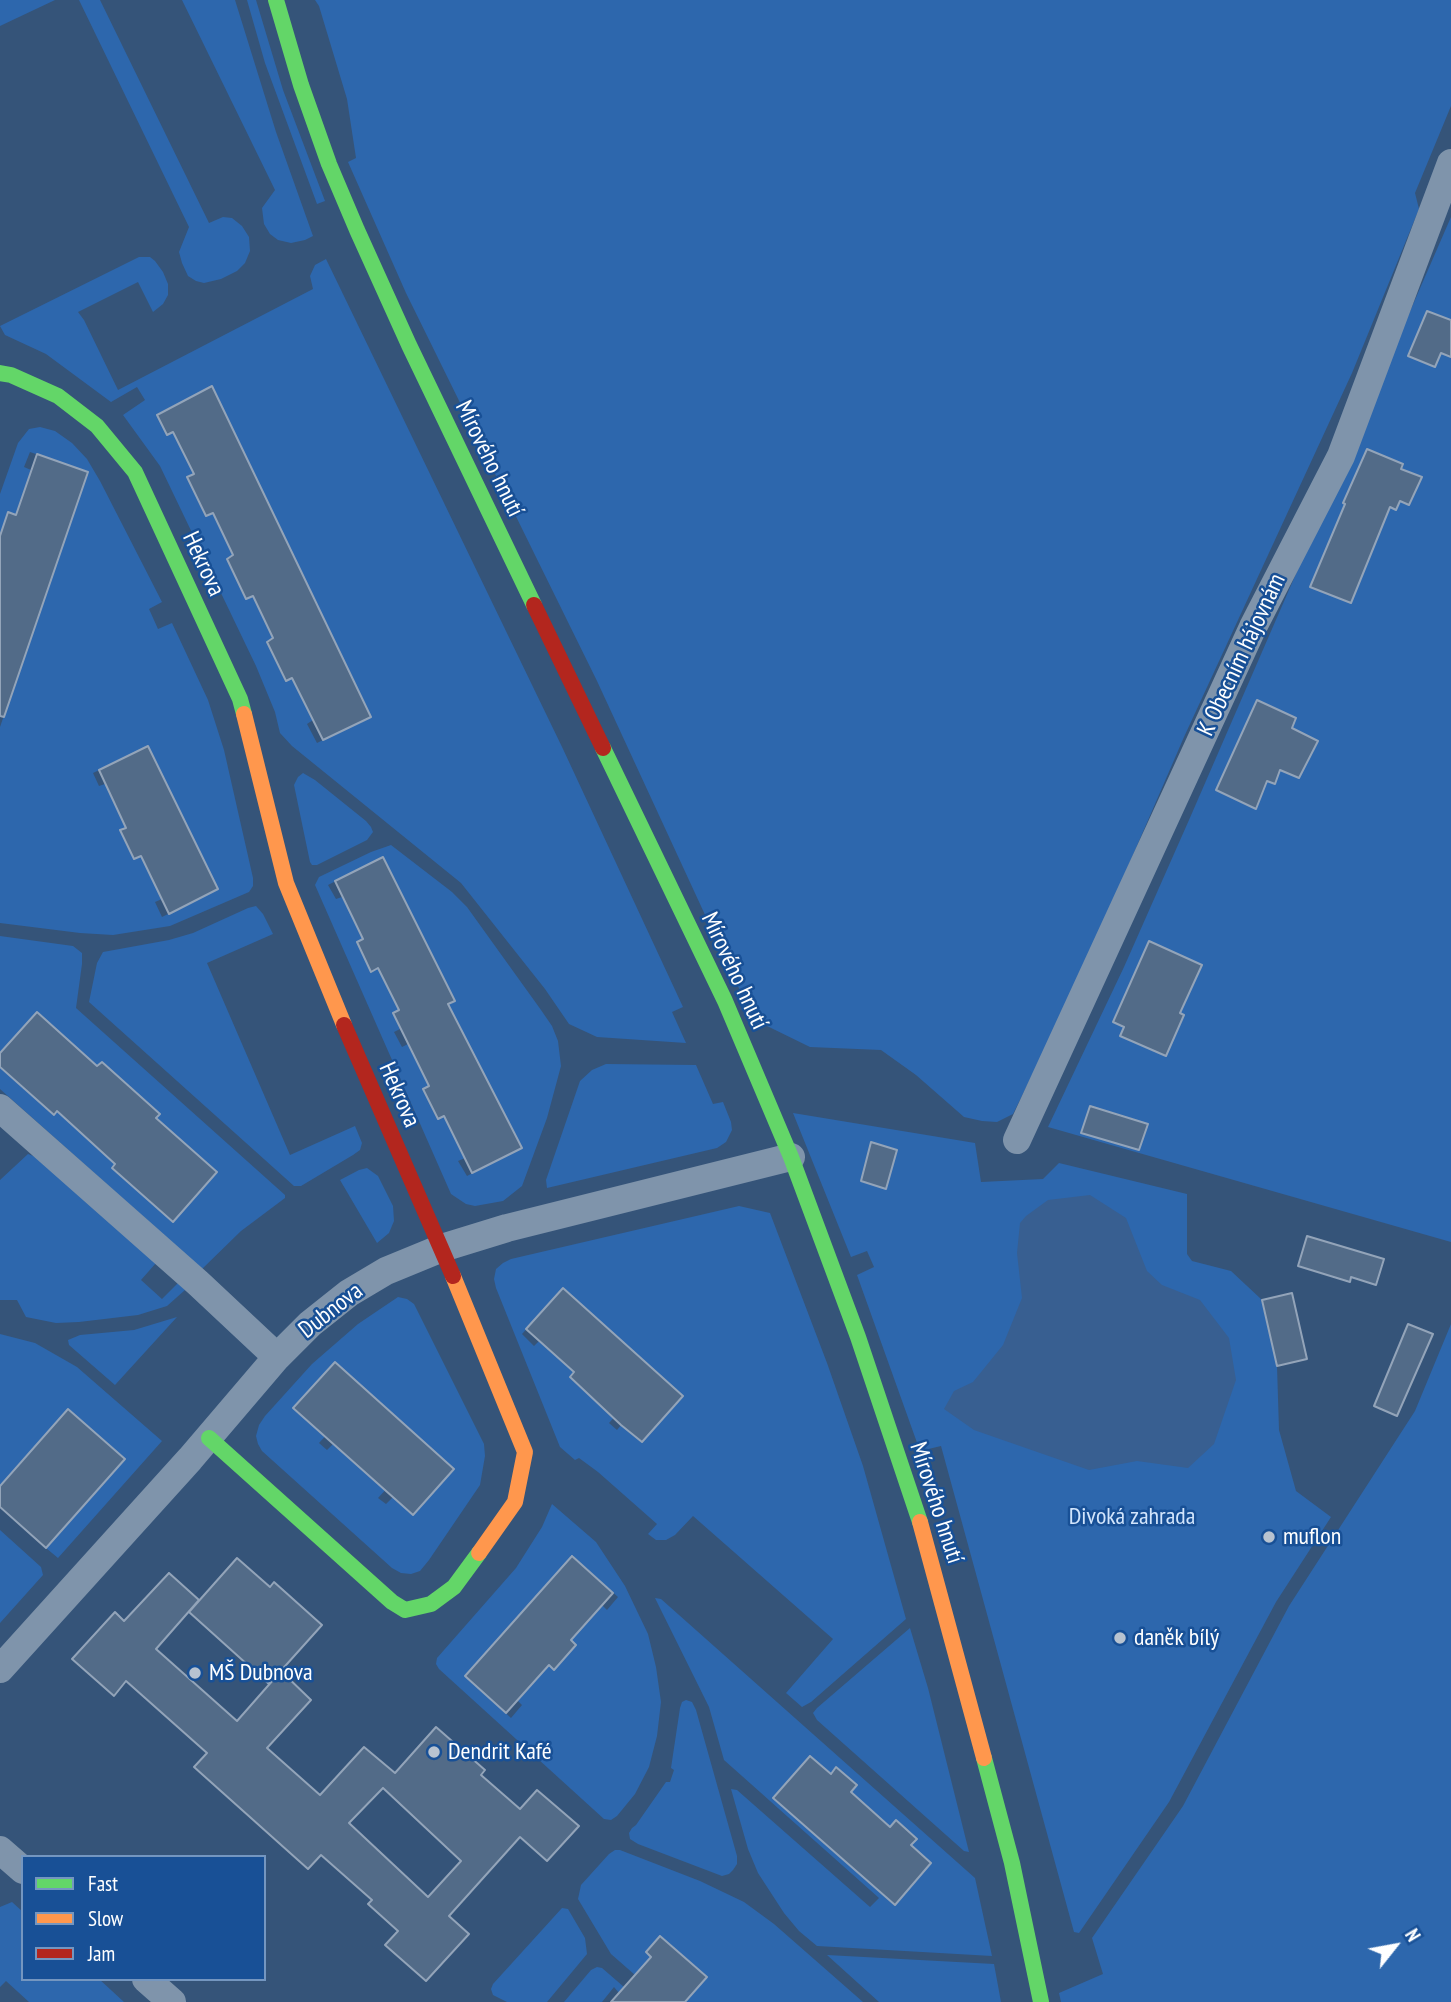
<!DOCTYPE html>
<html>
<head>
<meta charset="utf-8">
<style>
	body { margin:0 }
	#map { position:relative; width:1451px; height:2002px; overflow:hidden; background:#355479; font-family:"PT Sans Narrow",sans-serif }
	canvas { display:block }
	.legend { position:absolute; left:21px; top:1855px; width:245px; height:126px; box-sizing:border-box; background:#185096; border:2px solid #7496c0; margin:0; padding:9px 12px; list-style:none; font-size:21px; color:#fff }
	.legend li { display:flex; align-items:center; gap:14px; height:35px }
	.legend b { width:35px; border:2px solid #7496c0 }
	.north { position:absolute; left:1360px; top:1911px; width:70px; height:70px; -webkit-text-stroke:5px #185096; paint-order:stroke; rotate:59deg; font-size:19px; font-weight:700; line-height:28px; text-align:center; color:#fff }
	.north::after { content:''; display:block; margin:auto; width:24px; height:32px; background:#fff; clip-path:polygon(50% 0,100% 100%,50% 72%,0 100%) }
</style>
</head>
<body>
<div id="map">
<canvas width="1451" height="2002"></canvas>
<ul class="legend">
<li><b style="height:9px;background:#63d668"></b>Fast</li>
<li><b style="height:9px;background:#ff974d"></b>Slow</li>
<li><b style="height:9px;background:#b3261e"></b>Jam</li>
</ul>
<div class="north">N</div>
</div>
<script>
const c = document.querySelector('canvas').getContext('2d');
c.lineJoin = 'round';
function paint(path, color) { c.fillStyle = color; c.fill(path, 'evenodd'); }
const shape = rows => new Path2D(rows.map(r => 'M' + r).join(''));
function trace(path, color, width, dash) { c.strokeStyle = color; c.lineWidth = width; c.lineCap = dash ? 'butt' : 'round'; c.setLineDash(dash || []); c.stroke(path); }
function drawText(font, color, halo, rows, align = 'center') {
  c.font = font + ' "PT Sans Narrow",sans-serif'; c.lineWidth = 5; c.setLineDash([]); c.textBaseline = 'middle'; c.strokeStyle = halo; c.fillStyle = color; for (const [text, x, y, turn = 0] of rows) {
    c.save(); c.translate(x, y); c.rotate((+turn || 0) * Math.PI / 180); c.textAlign = isNaN(turn) ? turn : align; if (halo) c.strokeText(text, 0, 0); c.fillText(text, 0, 0); c.restore();
  }
}
const green = shape([
	[0,0,55,0,0,26],
	[79,0,100,0,209,223,223,217,232,218,242,226,249,237,250,251,245,263,237,271,221,279,204,283,196,281,188,276,182,263,179,252,189,227],
	[182,0,235,0,276,132,313,236,305,240,291,243,278,240,270,234,264,224,262,208,275,190],
	[247,0,256,0,283,90,325,201,317,204,265,63],
	[315,0,1451,0,1451,106,1415,193,1419,209,1352,373,1184,737,1078,982,1013,1114,997,1122,982,1121,964,1117,916,1075,881,1050,810,1047,765,1025,758,1008,749,1010,597,681,406,293,348,162,356,158,347,99,319,6],
	[1451,217,1451,320,1427,311,1409,356,1441,353,1451,357,1451,1242,1048,1127,1124,967,1189,820],
	[1401,469,1421,478,1409,505,1400,501,1396,510,1384,504],
	[1349,530,1376,542,1351,603,1311,587],
	[1257,700,1296,718,1267,781,1238,801,1216,790],
	[1305,735,1318,742,1299,778,1288,773],
	[1149,941,1201,965,1180,1013,1184,1016,1166,1056,1120,1036,1124,1027,1113,1021],
	[139,257,150,257,155,261,163,272,168,284,168,295,163,304,153,312,138,282,78,312,84,320,118,390,313,289,310,276,315,265,326,259,563,749,683,1007,672,1012,686,1043,597,1037,569,1024,545,989,461,883,292,746,280,733,275,712,256,666,160,466,123,415,145,400,137,387,111,402,46,354,5,335,0,326],
	[212,387,371,716,317,743,307,724,313,720,292,678,285,681,267,642,273,638,253,596,246,599,227,559,233,555,213,513,206,516,188,477,194,474,173,432,167,434,157,414],
	[40,427,55,431,72,443,87,459,100,481,162,602,149,609,158,629,172,623,208,700,224,750,253,878,253,886,249,892,170,926,113,935,80,933,0,923,0,727,88,472,30,452,24,467,31,470,16,515,8,512,0,536,0,494,18,443,29,429],
	[148,747,218,889,162,917,155,902,162,899,141,856,134,859,120,831,126,828,105,784,99,786,93,773],
	[303,773,315,780,366,821,371,827,373,832,367,840,317,865,312,865,310,862,294,785,298,777],
	[391,845,452,892,467,907,541,1010,552,1026,558,1041,561,1066,547,1118,522,1186,503,1201,475,1206,466,1204,451,1194,315,885,319,877,371,852],
	[383,857,454,1000,448,1004,521,1148,467,1176,458,1161,465,1158,444,1116,437,1119,423,1090,429,1086,408,1044,402,1047,394,1032,400,1029,393,1013,399,1010,378,968,357,942,363,939,342,897,336,899,328,885],
	[256,906,263,914,273,934,207,963,290,1155,355,1126,362,1143,360,1150,353,1155,301,1186,294,1186,89,1002,97,963,103,952,169,940,193,933,248,908],
	[0,936,73,946,82,953,82,964,76,1008,285,1195,285,1198,241,1231,202,1269,0,1089,0,1067,53,1115,57,1111,115,1164,113,1168,173,1221,156,1118,160,1114,102,1062,97,1066,37,1012,0,1053],
	[606,1064,696,1065,713,1104,723,1102,731,1122,732,1130,726,1142,717,1148,547,1188,546,1180,580,1081,592,1070],
	[793,1113,975,1143,981,1182,1043,1179,1059,1163,1187,1194,1187,1254,1192,1261,1231,1271,1261,1299,1277,1366,1279,1430,1296,1491,1331,1517,1276,1602,1169,1802,1079,1933,1074,1932,941,1446,920,1451,857,1275,874,1267,867,1251,851,1257],
	[871,1143,897,1150,886,1189,861,1181],
	[28,1154,36,1157,156,1263,141,1280,162,1299,178,1283,185,1290,167,1306,138,1315,79,1322,56,1323,26,1317,17,1300,0,1300,0,1180],
	[367,1168,378,1176,393,1206,394,1221,389,1233,377,1243,340,1180,359,1170],
	[739,1206,770,1213,827,1363,863,1466,906,1619,811,1702,802,1707,786,1693,833,1639,693,1516,675,1535,666,1540,656,1540,648,1534,657,1524,598,1472,579,1458,575,1460,560,1447,496,1288,494,1279,496,1269,503,1263,511,1259],
	[563,1289,683,1396,642,1442,629,1431,626,1419,617,1430,609,1423,619,1412,594,1399,582,1389,570,1378,574,1372,539,1341,534,1346,522,1334],
	[398,1297,407,1299,414,1304,484,1444,485,1456,480,1485,429,1560,420,1571,411,1574,401,1573,392,1568,262,1451,258,1444,256,1436,259,1425,265,1416,312,1364,358,1324],
	[335,1362,454,1469,413,1515,401,1504,405,1499,398,1492,386,1504,378,1498,390,1485,365,1472,341,1451,338,1439,327,1450,319,1443,330,1431,305,1419,293,1408],
	[177,1317,115,1385,69,1345,68,1340,80,1335,134,1330],
	[1451,1324,1451,2002,1061,2002,1059,1993,1103,1974,1092,1938,1183,1806,1289,1606,1415,1411],
	[0,1334,35,1343,77,1367,162,1441,58,1558,46,1548,125,1459,68,1409,0,1486],
	[552,1504,596,1542,625,1586,648,1634,656,1667,661,1702,657,1736,649,1767,635,1794,617,1816,611,1820,604,1819,439,1669,436,1664,437,1658,516,1568,542,1527],
	[573,1556,618,1597,607,1610,602,1605,571,1640,575,1646,554,1669,549,1665,517,1700,522,1705,511,1718,466,1676],
	[0,1530,41,1567,43,1575,0,1623],
	[655,1598,661,1599,975,1878,992,1956,817,1946,799,1931,784,1913,758,1873,748,1849,731,1789,737,1790,870,1907,879,1898,724,1760,709,1707],
	[836,1768,857,1785,851,1792,890,1827,897,1821,916,1838,911,1845,931,1863,894,1904,814,1833,831,1774],
	[910,1628,928,1688,969,1852,964,1851,817,1720,813,1713,817,1708],
	[686,1700,692,1702,696,1710,737,1856,737,1864,733,1870,729,1874,722,1876,638,1844,630,1839,629,1833,632,1828,636,1825,666,1782,670,1782,674,1770,671,1768,680,1708,682,1702],
	[615,1850,620,1850,700,1881,744,1902,774,1924,863,2002,685,2002,707,1976,660,1936,646,1952,651,1957,635,1975,611,1954,578,1899,581,1885,609,1854],
	[12,1902,23,1912,23,1979,99,1979,124,2002,29,2002,6,1981,0,1987,0,1907],
	[562,1908,568,1909,585,1938,587,1954,547,2002,507,2002,493,1995,491,1989,493,1984],
	[827,1955,994,1964,1001,2002,879,2002],
	[597,1967,602,1968,624,1987,619,1993,614,1987,602,2002,564,2002,591,1970]
]);
const water = shape([
	[1090,1195,1126,1218,1147,1271,1162,1285,1200,1300,1229,1338,1236,1380,1214,1444,1188,1468,1137,1461,1089,1470,974,1430,944,1409,954,1391,973,1382,1003,1345,1022,1298,1017,1253,1020,1223,1026,1216,1048,1200]
]);
const building = shape([
	[1427,311,1451,320,1451,357,1441,353,1435,367,1408,356,1427,311],
	[212,386,371,717,323,740,292,678,286,681,267,642,273,638,253,596,246,599,227,559,233,555,213,513,206,516,187,477,194,474,173,432,167,435,157,415,212,386],
	[1367,449,1403,464,1401,469,1422,477,1409,505,1400,501,1396,510,1390,507,1351,603,1310,587,1345,504,1343,503,1367,449],
	[37,454,88,472,4,717,0,716,0,536,8,512,16,515,37,454],
	[1257,700,1296,718,1292,728,1318,741,1299,778,1280,770,1275,784,1267,781,1256,809,1216,790,1257,700],
	[148,746,218,889,169,914,141,856,134,859,120,830,126,828,99,770,148,746],
	[383,857,455,1001,448,1004,522,1148,472,1173,444,1116,438,1119,423,1089,429,1086,393,1013,399,1010,378,968,371,972,357,942,363,939,335,881,383,857],
	[1149,941,1202,965,1180,1013,1184,1015,1166,1056,1120,1036,1124,1027,1113,1022,1149,941],
	[37,1012,97,1066,102,1062,160,1114,156,1118,217,1172,173,1222,112,1168,115,1164,57,1111,54,1115,0,1067,0,1053,37,1012],
	[1090,1106,1148,1124,1139,1150,1081,1133,1090,1106],
	[871,1142,897,1150,886,1189,861,1181,871,1142],
	[1307,1236,1384,1259,1376,1285,1351,1277,1350,1282,1298,1266,1307,1236],
	[563,1288,683,1396,642,1442,621,1425,570,1377,574,1372,526,1329,563,1288],
	[1292,1293,1307,1359,1277,1366,1262,1300,1292,1293],
	[1408,1324,1433,1334,1397,1416,1374,1406,1408,1324],
	[335,1362,454,1469,413,1515,293,1408,335,1362],
	[68,1409,125,1459,46,1548,0,1507,0,1486,68,1409],
	[572,1556,613,1593,571,1640,576,1645,554,1670,549,1665,506,1713,465,1676,572,1556],
	[237,1558,270,1587,274,1582,322,1625,269,1684,189,1612,237,1558],
	[169,1573,199,1600,156,1649,237,1721,281,1671,311,1700,267,1748,320,1795,364,1747,395,1773,436,1727,485,1770,481,1775,520,1809,537,1790,579,1826,547,1861,520,1837,449,1916,469,1934,426,1981,385,1945,398,1931,368,1904,372,1900,321,1855,308,1869,194,1767,207,1753,126,1681,114,1696,72,1659,115,1612,124,1621,169,1573],
	[383,1788,461,1861,428,1897,349,1823,383,1788],
	[810,1756,831,1774,836,1767,857,1785,851,1792,890,1827,896,1820,917,1839,911,1845,931,1863,895,1905,773,1798,810,1756],
	[660,1936,707,1977,685,2002,611,2002,651,1957,646,1952,660,1936]
]);
const street = shape([
	[0,1108,198,1283,277,1357],
	[1017,1140,1253,627,1341,456,1451,163],
	[0,1669,190,1459,277,1357,310,1324,349,1293,386,1271,442,1248,507,1228,791,1157],
	[0,1850,23,1870],
	[146,1979,172,2002]
]);
const fast = shape([
	[276,0,301,85,329,164,357,230,409,345,534,605],
	[0,373,11,375,58,396,97,426,135,472,240,699,244,714],
	[603,748,725,1001,791,1157,858,1337,920,1522],
	[209,1438,392,1602,405,1610,431,1604,454,1587,479,1553],
	[984,1758,1012,1863,1041,2002]
]);
const slow = shape([
	[244,714,286,883,344,1025],
	[453,1276,525,1452,515,1502,479,1553],
	[920,1522,984,1758]
]);
const jam = shape([
	[534,605,603,748],
	[344,1025,453,1276]
]);
const markers = [
	[1269,1537,7,"#b8c3d0"],
	[1120,1638,7,"#b8c3d0"],
	[195,1673,7,"#b8c3d0"],
	[434,1752,7,"#b8c3d0"]
];
const streetNames = [
	["Mírového hnutí",489,459,64],
	["Hekrova",203,564,65],
	["K Obecním hájovnám",1242,655,-65],
	["Mírového hnutí",734,971,65],
	["Hekrova",399,1095,66],
	["Dubnova",331,1311,-38],
	["Mírového hnutí",936,1503,72]
];
const parkNames = [
	["Divoká zahrada",1132,1517]
];
const poiNames = [
	["muflon",1283,1537],
	["daněk bílý",1134,1638],
	["MŠ Dubnova",209,1673],
	["Dendrit Kafé",448,1752]
];
paint(green, '#2d67ad');
paint(water, '#385f91');
paint(building, '#526b88');
trace(building, '#93a4b9', 2);
trace(street, '#7f94ab', 28);
trace(fast, '#63d668', 16);
trace(slow, '#ff974d', 16);
trace(jam, '#b3261e', 16);
for (const [x, y, r, color] of markers) { const dot = new Path2D(); dot.arc(x, y, r, 0, 2 * Math.PI); c.fillStyle = color; c.fill(dot); trace(dot, '#185096', 2.5); }
drawText('24px', '#fff', '#185096', streetNames);
drawText('24px', '#d2e5fc', '#185096', parkNames);
drawText('24px', '#fff', '#185096', poiNames, 'left');
</script>
</body>
</html>
